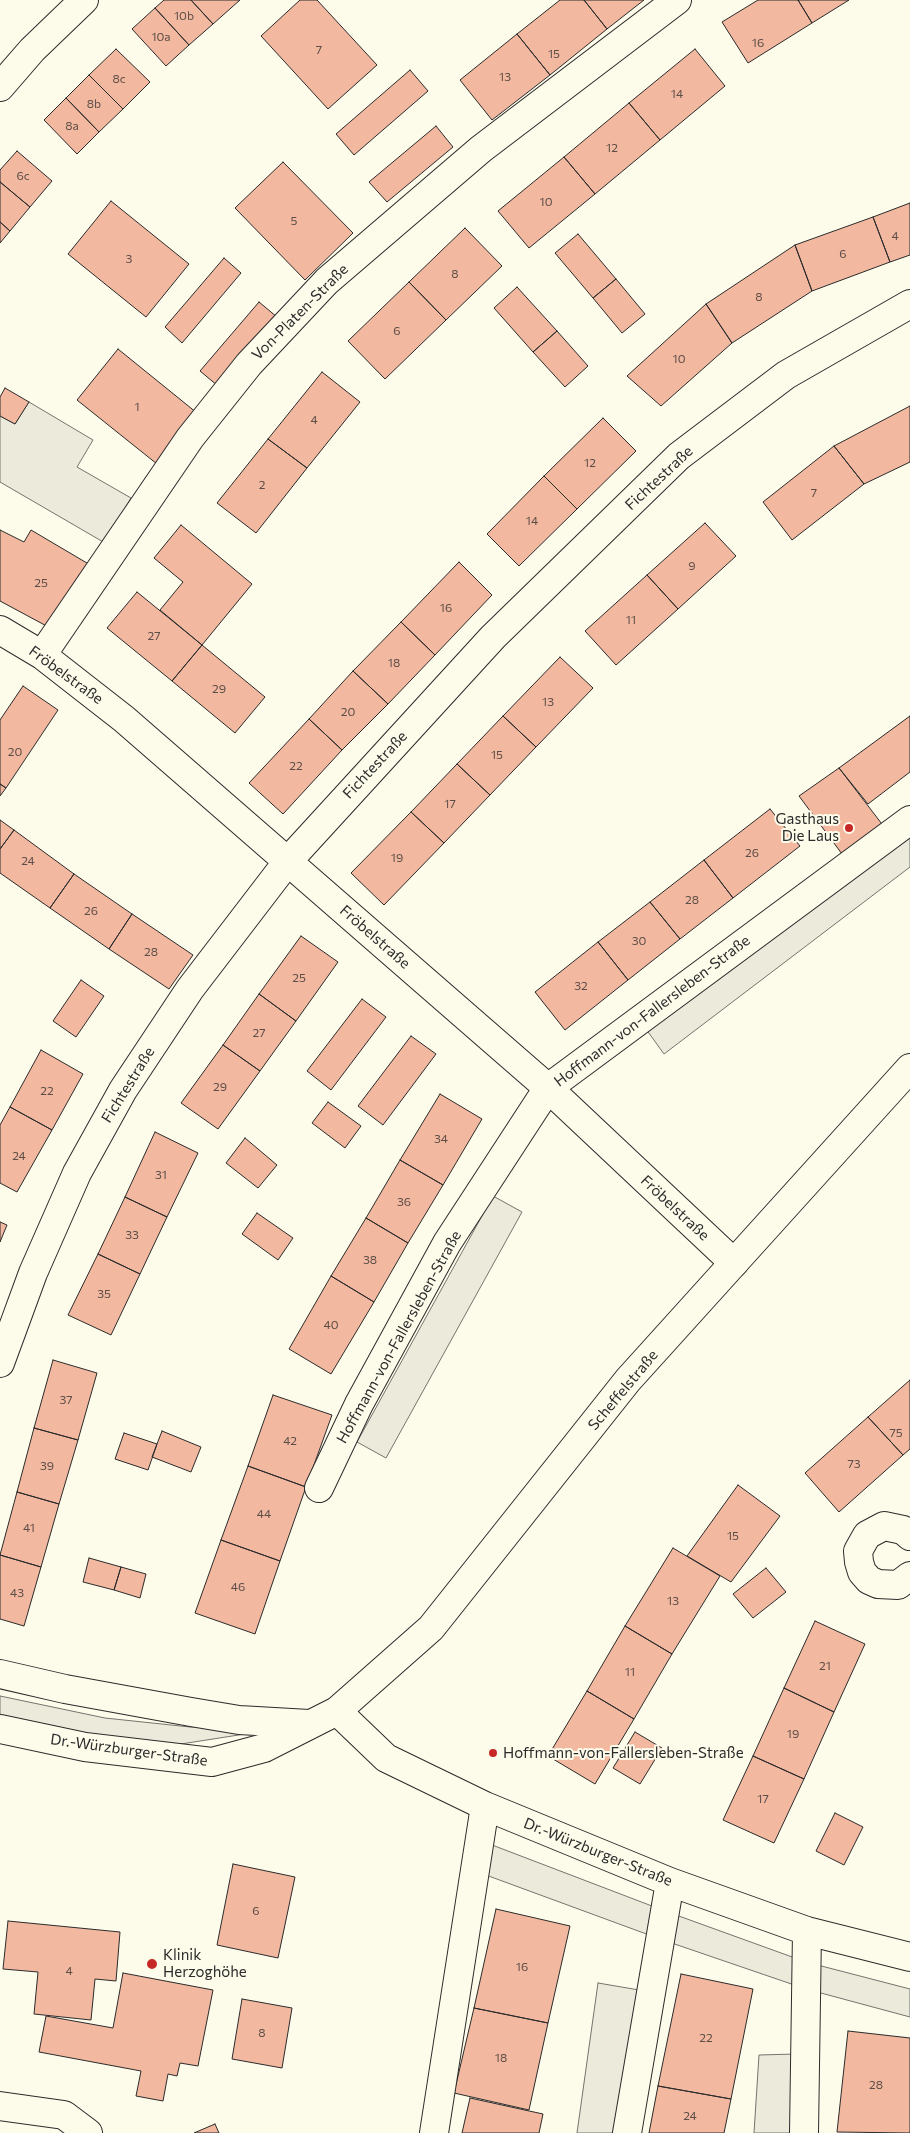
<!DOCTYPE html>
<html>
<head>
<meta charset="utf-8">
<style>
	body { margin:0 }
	canvas { display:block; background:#fdfbea }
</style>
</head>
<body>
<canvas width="910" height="2133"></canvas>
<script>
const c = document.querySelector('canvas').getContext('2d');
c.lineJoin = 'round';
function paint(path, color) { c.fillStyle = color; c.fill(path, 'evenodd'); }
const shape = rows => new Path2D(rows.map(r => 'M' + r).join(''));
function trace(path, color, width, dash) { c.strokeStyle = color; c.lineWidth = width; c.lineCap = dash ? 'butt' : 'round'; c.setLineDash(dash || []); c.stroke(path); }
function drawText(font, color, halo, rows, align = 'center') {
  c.font = font + ' Commissioner,sans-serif'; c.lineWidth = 4; c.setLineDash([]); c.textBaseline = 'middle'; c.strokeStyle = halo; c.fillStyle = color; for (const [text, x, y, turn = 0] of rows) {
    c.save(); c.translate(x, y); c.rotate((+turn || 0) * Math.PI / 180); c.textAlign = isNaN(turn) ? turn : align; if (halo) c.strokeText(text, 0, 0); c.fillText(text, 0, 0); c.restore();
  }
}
const green = shape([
	[0,1696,105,1718,190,1727,243,1727,245,1734,168,1746,45,1728,0,1719,0,1696]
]);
const parking = shape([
	[29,402,93,440,77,467,131,498,105,543,0,482,0,416,15,424,29,402],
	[910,829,910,867,664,1054,646,1029,910,829],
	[493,1196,522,1212,386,1458,357,1442,493,1196],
	[479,1840,665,1911,806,1962,910,1989,910,2017,806,1989,660,1939,475,1871,479,1840],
	[598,1983,645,1991,621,2133,577,2133,598,1983],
	[796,2054,795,2133,754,2133,759,2055,796,2054]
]);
const building = shape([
	[164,0,191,0,213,24,189,45,155,8,164,0],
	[191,0,240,0,213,24,191,0],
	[300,0,317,0,377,65,328,109,261,36,300,0],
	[560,0,584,0,607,29,550,75,517,34,560,0],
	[584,0,644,0,607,29,584,0],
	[758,0,798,0,812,23,748,63,722,22,758,0],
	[798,0,849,0,812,23,798,0],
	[155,8,189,45,166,66,132,29,155,8],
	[517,34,550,75,492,120,460,80,517,34],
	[116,49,150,82,123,109,89,75,116,49],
	[695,49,725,86,660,140,629,103,695,49],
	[410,70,428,91,354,155,336,134,410,70],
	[89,75,123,109,99,132,66,98,89,75],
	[66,98,99,132,77,154,44,120,66,98],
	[629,103,660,140,595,194,564,157,629,103],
	[436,126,453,147,387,202,369,182,436,126],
	[17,151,52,181,30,207,0,182,0,170,17,151],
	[564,157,595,194,529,248,498,211,564,157],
	[283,162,353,233,305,280,235,208,283,162],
	[0,182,30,207,10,231,0,222,0,182],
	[111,201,189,264,146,317,68,254,111,201],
	[910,203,910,255,890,262,873,217,910,203],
	[873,217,890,262,812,291,795,245,873,217],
	[0,222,10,231,0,243,0,222],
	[465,228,502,266,446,320,409,282,465,228],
	[578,234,616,279,593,298,555,253,578,234],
	[795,245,812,291,732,343,706,304,795,245],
	[224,258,241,273,182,343,165,327,224,258],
	[616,279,645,314,622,333,593,298,616,279],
	[409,282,446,320,385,379,348,341,409,282],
	[517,287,557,331,533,352,494,308,517,287],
	[259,302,277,317,218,386,200,371,259,302],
	[706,304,732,343,661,406,627,376,706,304],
	[557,331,588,366,565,387,533,352,557,331],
	[118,349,197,413,157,464,77,400,118,349],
	[322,372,360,402,307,468,268,439,322,372],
	[5,388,29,402,15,424,0,416,0,397,5,388],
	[910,406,910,462,864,484,834,446,910,406],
	[603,418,636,451,577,509,544,476,603,418],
	[268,439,307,468,256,533,217,503,268,439],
	[834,446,864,484,792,540,763,502,834,446],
	[544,476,577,509,519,566,487,534,544,476],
	[705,523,736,556,678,609,647,575,705,523],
	[181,525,252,584,202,645,160,610,183,582,154,558,181,525],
	[0,530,24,542,31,530,92,566,54,630,0,601,0,530],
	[459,562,492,595,435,655,401,622,459,562],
	[647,575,678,609,616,665,585,631,647,575],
	[137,592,202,645,172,681,107,628,137,592],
	[401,622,435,655,388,704,353,671,401,622],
	[202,645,265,697,235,733,172,681,202,645],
	[560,657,593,688,536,747,503,716,560,657],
	[353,671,388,704,342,750,309,719,353,671],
	[23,686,58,710,6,788,0,784,0,720,23,686],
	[503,716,536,747,490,795,457,764,503,716],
	[910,716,910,772,868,804,839,768,910,716],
	[309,719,342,750,283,814,249,783,309,719],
	[457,764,490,795,444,843,411,812,457,764],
	[839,768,885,828,845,858,799,796,839,768],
	[0,784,6,788,0,796,0,784],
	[770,809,800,846,733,898,704,860,770,809],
	[411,812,444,843,384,905,351,873,411,812],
	[0,820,14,830,0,849,0,820],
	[14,830,74,874,50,908,0,873,0,849,14,830],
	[704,860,733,898,680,939,650,902,704,860],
	[74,874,132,914,109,949,50,908,74,874],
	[650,902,680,939,628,980,598,942,650,902],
	[132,914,193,955,169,989,109,949,132,914],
	[301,936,338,962,296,1021,259,994,301,936],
	[598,942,628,980,565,1030,535,992,598,942],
	[81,980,104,996,76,1037,53,1021,81,980],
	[259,994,296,1021,260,1071,223,1045,259,994],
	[362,999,386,1017,331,1090,307,1071,362,999],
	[411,1036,436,1054,383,1125,358,1106,411,1036],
	[223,1045,260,1071,218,1129,181,1103,223,1045],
	[41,1050,83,1074,52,1130,10,1107,41,1050],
	[440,1094,482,1119,443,1185,400,1160,440,1094],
	[328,1102,361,1126,345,1148,312,1123,328,1102],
	[10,1107,52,1130,17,1192,0,1183,0,1125,10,1107],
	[155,1132,198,1153,167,1217,125,1197,155,1132],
	[245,1138,277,1165,258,1188,226,1163,245,1138],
	[400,1160,443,1185,408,1243,366,1218,400,1160],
	[125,1197,167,1217,140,1274,98,1254,125,1197],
	[257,1213,293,1238,278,1260,242,1234,257,1213],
	[366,1218,408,1243,374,1302,331,1276,366,1218],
	[0,1222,7,1225,0,1242,0,1222],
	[98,1254,140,1274,111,1335,68,1315,98,1254],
	[331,1276,374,1302,331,1374,289,1349,331,1276],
	[53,1360,97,1373,78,1440,34,1428,53,1360],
	[910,1380,910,1449,903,1455,868,1417,910,1380],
	[273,1395,332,1415,306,1487,248,1466,273,1395],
	[868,1417,903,1455,839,1512,805,1473,868,1417],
	[34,1428,78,1440,59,1504,17,1492,34,1428],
	[162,1431,201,1447,191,1472,152,1457,162,1431],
	[124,1433,157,1444,148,1470,115,1459,124,1433],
	[248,1466,306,1487,280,1561,221,1540,248,1466],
	[738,1485,780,1516,731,1582,687,1556,738,1485],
	[17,1492,59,1504,41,1567,0,1555,17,1492],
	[221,1540,280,1561,255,1634,195,1613,221,1540],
	[673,1548,720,1576,672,1654,625,1626,673,1548],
	[0,1555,41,1567,24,1626,0,1619,0,1555],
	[89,1558,121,1567,114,1590,83,1582,89,1558],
	[121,1567,146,1574,140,1598,114,1590,121,1567],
	[766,1568,786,1592,753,1618,733,1594,766,1568],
	[815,1621,865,1644,834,1712,784,1688,815,1621],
	[625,1626,672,1654,634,1719,587,1691,625,1626],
	[784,1688,834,1712,804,1779,753,1756,784,1688],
	[587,1691,634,1719,595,1784,548,1756,587,1691],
	[635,1732,662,1748,640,1784,613,1768,635,1732],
	[753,1756,804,1779,774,1843,723,1820,753,1756],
	[835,1813,863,1827,844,1865,816,1851,835,1813],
	[233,1864,295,1877,278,1958,217,1945,233,1864],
	[496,1909,570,1926,548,2023,474,2008,496,1909],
	[8,1921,120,1932,116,1981,95,1979,91,2020,34,2014,38,1972,3,1969,8,1921],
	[123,1973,213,1990,198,2066,180,2063,177,2076,168,2074,163,2101,136,2096,141,2071,39,2052,46,2016,113,2028,123,1973],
	[681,1974,753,1989,731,2099,658,2086,681,1974],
	[242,1999,292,2008,282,2068,232,2059,242,1999],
	[474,2008,548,2023,529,2110,454,2093,474,2008],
	[848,2031,910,2038,910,2133,837,2132,848,2031],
	[658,2086,731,2099,724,2133,649,2133,658,2086],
	[470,2098,543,2114,539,2133,462,2133,470,2098],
	[215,2124,219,2133,194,2133,215,2124]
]);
const minor = shape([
	[0,87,32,50,84,0],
	[0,630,42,655,124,719,548,1088,734,1263],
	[42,655,190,438,249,364,327,281,481,149,677,0],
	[0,1363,33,1273,77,1173,123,1090,190,989,288,861,493,637,679,456,786,375,910,304],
	[319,1488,359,1404,447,1243,548,1088,910,820],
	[910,1536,903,1530,884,1526,867,1535,858,1551,859,1562,862,1572,869,1580,878,1584,898,1585,910,1576],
	[337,1711,386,1758,485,1806,670,1882,807,1931,910,1957],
	[0,2106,64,2115,88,2133],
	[434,2133,485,1806],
	[627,2133,670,1882],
	[804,2133,807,1931]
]);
const major = shape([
	[0,1674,65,1689,191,1712,239,1720,309,1724],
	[0,1729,85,1747,212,1762,264,1748,337,1711,431,1628,628,1380,910,1068]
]);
const markers = [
	[849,828,5,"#c62828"],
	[493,1753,5,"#c62828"],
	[152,1964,6,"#c62828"]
];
const numberNames = [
	["10b",184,16],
	["10a",161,37],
	["16",758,43],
	["7",319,50],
	["15",554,54],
	["13",505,77],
	["8c",119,79],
	["14",677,94],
	["8b",94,104],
	["8a",72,126],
	["12",612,148],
	["6c",23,176],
	["10",546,202],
	["5",294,221],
	["4",895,236],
	["6",843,254],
	["3",129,259],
	["8",455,274],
	["8",759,297],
	["6",397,331],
	["10",679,359],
	["1",137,407],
	["4",314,420],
	["12",590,463],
	["2",262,485],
	["7",814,493],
	["14",532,521],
	["9",692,566],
	["25",41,583],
	["16",446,608],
	["11",631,620],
	["27",154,636],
	["18",394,663],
	["29",219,689],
	["13",548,702],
	["20",348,712],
	["20",15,752],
	["15",497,755],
	["22",296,766],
	["17",450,804],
	["26",752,853],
	["19",397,858],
	["24",28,861],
	["28",692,900],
	["26",91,911],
	["30",639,941],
	["28",151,952],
	["25",299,978],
	["32",581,986],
	["27",259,1033],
	["29",220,1087],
	["22",47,1091],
	["34",441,1139],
	["24",19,1156],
	["31",161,1175],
	["36",404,1202],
	["33",132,1235],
	["38",370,1260],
	["35",104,1294],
	["40",331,1325],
	["37",66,1400],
	["75",896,1433],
	["42",290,1441],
	["73",854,1464],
	["39",47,1466],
	["44",264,1514],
	["41",29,1528],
	["15",733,1536],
	["46",238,1587],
	["43",17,1593],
	["13",673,1601],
	["21",825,1666],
	["11",630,1672],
	["19",793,1734],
	["17",763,1799],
	["6",256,1911],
	["16",522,1967],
	["4",69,1971],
	["8",262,2033],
	["22",706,2038],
	["18",501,2058],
	["28",876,2085],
	["24",690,2116]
];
const streetNames = [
	["Von-Platen-Straße",300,312,-45],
	["Fichtestraße",659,478,-43],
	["Fröbelstraße",66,675,36],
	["Fichtestraße",375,765,-47],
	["Fröbelstraße",375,937,41],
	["Hoffmann-von-Fallersleben-Straße",652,1011,-37],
	["Fichtestraße",128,1085,-58],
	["Fröbelstraße",675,1208,43],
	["Hoffmann-von-Fallersleben-Straße",399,1337,-61],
	["Scheffelstraße",623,1390,-50],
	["Dr.-Würzburger-Straße",129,1750,8],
	["Dr.-Würzburger-Straße",598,1852,22]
];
const poiNames = [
	["Gasthaus",839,819,"right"],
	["Die Laus",839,836,"right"],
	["Hoffmann-von-Fallersleben-Straße",503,1753],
	["Klinik",163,1955],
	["Herzoghöhe",163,1972]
];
paint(green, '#ecebdb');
trace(green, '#74746e', 1);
paint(parking, '#eceadb');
trace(parking, '#74746e', 1);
paint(building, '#f2b8a0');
trace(building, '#2b2b2b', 1);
trace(minor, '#2b2b2b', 30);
trace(major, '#2b2b2b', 30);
trace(minor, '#fdfbea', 28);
trace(major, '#fdfbea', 28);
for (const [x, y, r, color] of markers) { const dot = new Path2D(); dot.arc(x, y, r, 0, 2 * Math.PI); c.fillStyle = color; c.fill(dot); trace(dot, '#fdfbea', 2); }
drawText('12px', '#5d4e48', null, numberNames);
drawText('15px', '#2b2b2b', '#fdfbea', streetNames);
drawText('15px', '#2b2b2b', '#fdfbea', poiNames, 'left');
</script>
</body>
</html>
